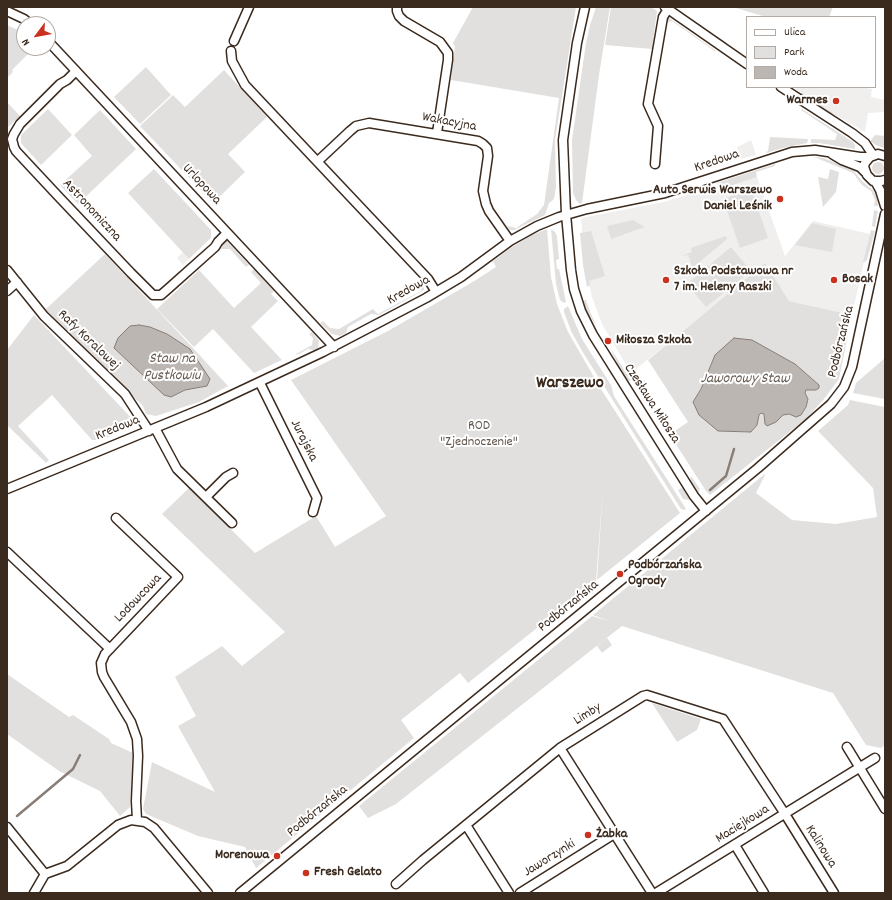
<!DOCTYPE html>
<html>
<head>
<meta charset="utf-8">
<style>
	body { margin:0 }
	#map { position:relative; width:892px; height:900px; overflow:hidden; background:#fff; font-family:Dekko,sans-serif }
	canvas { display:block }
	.frame { position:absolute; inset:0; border:8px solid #3b2a1e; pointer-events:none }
	.legend { position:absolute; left:746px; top:16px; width:130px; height:72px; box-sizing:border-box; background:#fff; border:1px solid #b1aaa5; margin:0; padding:5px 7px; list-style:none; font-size:12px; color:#3b2a1e }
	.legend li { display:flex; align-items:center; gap:8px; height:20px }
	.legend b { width:20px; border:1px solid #b1aaa5 }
	.north { position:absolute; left:16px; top:16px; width:40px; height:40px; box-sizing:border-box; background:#fff; border:1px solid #b1aaa5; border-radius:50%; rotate:238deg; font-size:11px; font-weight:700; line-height:16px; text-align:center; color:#3b2a1e }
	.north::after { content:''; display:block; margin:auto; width:14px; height:18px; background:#c8321e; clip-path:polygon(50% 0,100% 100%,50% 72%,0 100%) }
</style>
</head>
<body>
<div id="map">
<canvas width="892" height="900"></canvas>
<div class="frame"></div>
<ul class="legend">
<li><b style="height:5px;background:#fff"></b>Ulica</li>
<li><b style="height:11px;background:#e2e0de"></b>Park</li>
<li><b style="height:11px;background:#bcb6b3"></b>Woda</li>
</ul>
<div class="north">N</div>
</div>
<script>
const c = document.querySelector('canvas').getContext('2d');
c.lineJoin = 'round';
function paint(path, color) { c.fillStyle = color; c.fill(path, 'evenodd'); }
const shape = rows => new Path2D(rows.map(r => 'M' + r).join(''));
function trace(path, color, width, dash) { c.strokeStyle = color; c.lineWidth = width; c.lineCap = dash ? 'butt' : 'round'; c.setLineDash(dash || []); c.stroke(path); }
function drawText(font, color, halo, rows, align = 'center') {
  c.font = font + ' Dekko,sans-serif'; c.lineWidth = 4; c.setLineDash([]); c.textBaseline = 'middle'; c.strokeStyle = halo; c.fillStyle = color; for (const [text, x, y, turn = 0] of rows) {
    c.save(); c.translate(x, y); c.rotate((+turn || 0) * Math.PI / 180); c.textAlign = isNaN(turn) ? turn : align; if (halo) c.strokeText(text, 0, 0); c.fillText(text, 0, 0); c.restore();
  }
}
const built = shape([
	[793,87,859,87,872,89,871,97,885,100,885,112,868,113,865,132,834,114],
	[751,140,756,155,741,159,737,147],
	[757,177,785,256,813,221,870,234,852,315,789,301,765,264,631,373,602,324,592,297,585,266,581,218,664,202,710,188,712,193],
	[183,252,189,259,183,265,177,258]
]);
const green = shape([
	[473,7,576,7,555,140,556,187,554,199,549,203,545,215,514,230,510,230,507,226,516,228,537,214,544,205,559,98,451,80,455,47,453,43],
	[596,7,610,7,599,75,582,203,580,204,576,200,573,193,572,140,586,43,590,25],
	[611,7,651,7,657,11,652,49,605,45],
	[737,7,833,7,829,17,766,17,736,8],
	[686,15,727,43,723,44,685,17],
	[668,17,715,50,716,52,672,21,666,23],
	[7,25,24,33,24,48,34,48,12,70,13,72,7,78],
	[146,67,171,95,140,124,114,97],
	[224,70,267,117,228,154,245,172,213,203,140,126,173,95,185,107],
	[801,92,833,113,832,115,800,95],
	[7,102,20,116,7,128],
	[48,109,72,135,41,165,21,143,21,135],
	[802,109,853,142,855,145,855,149,819,143,811,143,811,139,835,140,837,134,801,110],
	[100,110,136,149,78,204,60,185,92,156,74,135],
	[875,135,885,136,885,148,878,146,871,142,871,140],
	[770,137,808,139,807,143,783,148,766,153,766,152,768,151],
	[814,157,824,158,854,171,862,181,874,191,877,198,878,206,874,206,875,200,871,191,862,185,853,173],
	'872 168a6 6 0 1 1 12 0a6 6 0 1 1-12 0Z',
	[775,164,775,166,756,172,757,177,719,190,717,183],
	[154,169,211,230,211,238,189,259,128,193],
	[830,169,839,172,836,192,823,207,818,177,828,179],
	[751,189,768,238,740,248,723,199],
	[874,210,878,211,875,227,872,226],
	[633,220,645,227,611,239,607,226],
	[812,223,836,229,832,252,795,245],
	[547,229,551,277,557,304,568,332,601,389,680,513,597,580,603,488,596,581,468,683,460,673,401,720,414,738,256,868,245,847,198,836,146,814,143,809,152,762,215,792,178,726,196,716,175,677,222,646,242,666,285,632,162,514,189,488,255,553,316,516,335,547,386,516,291,380,388,331,471,283,496,267,493,261,512,247,532,235],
	[551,229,555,232,557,236,559,259,556,260,557,269,559,269,566,302,564,303,560,300,556,284],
	[871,230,875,231,867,260,865,262,863,262],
	[591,231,605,276,589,281,590,285,587,287,583,265,580,233],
	[726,236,727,239,684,275,683,273,692,266,688,255,681,256,692,252,691,248],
	[227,241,249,265,246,267,230,249,221,249,219,251,218,248,223,242],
	[731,247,751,271,706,307,687,284],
	[105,254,193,348,228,386,199,402,156,416,146,414,143,406,84,350,48,312,46,309],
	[765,263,789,301,852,315,839,379,824,399,807,418,710,495,706,491,668,432,673,432,688,422,648,360],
	[775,354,795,364,819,385,806,390,805,393,806,407,805,409,792,416,789,414,782,415,776,422,765,424,764,414,761,413,759,414,753,431,751,432,718,431,693,402,701,389,715,355],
	[254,269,274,291,271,294,278,301,251,327,282,360,254,373,213,329,194,347,157,309,199,270,234,308,261,283,251,272],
	[422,282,424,284,424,290,379,315,371,314,348,327,346,333,340,336,332,334,320,323,323,321,330,328,339,329,373,309,378,314,421,291],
	[586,300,591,314,597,327,584,307,582,301],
	[568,306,582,339,611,385,614,396,686,509,685,510,681,509,582,351,571,331,564,312,564,309],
	[34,315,87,371,137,424,101,440,92,440,52,395,18,426,49,460,46,463,7,425,7,350],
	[312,332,319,341,318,348,314,350,308,349,297,355,296,354,312,345,313,338,309,334],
	[610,347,631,381,630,381,625,380,621,372],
	[885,358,885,399,853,393,856,383],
	[644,380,645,381,640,385,666,425,671,422,671,423,665,427,638,384],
	[850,400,885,407,885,745,881,748,866,745,833,693,622,626,396,804,368,818,359,806,592,616,608,621,593,615,766,473,756,493,792,520,836,524,877,517,873,488,818,431,848,405],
	[691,476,700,489,698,494,690,481],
	[683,487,691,499,689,500,683,499,678,490],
	[607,638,612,645,602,653,597,646],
	[7,674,69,717,73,715,109,739,111,743,133,753,130,807,120,816,100,791,59,771,7,734],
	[652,703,701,719,697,730,677,742]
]);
const water = shape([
	[139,325,150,327,167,334,190,349,210,379,207,386,185,390,171,397,164,395,114,348,118,338,130,326,139,325],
	[734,338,752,340,795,364,819,385,819,388,816,390,806,390,805,393,808,399,806,407,801,415,796,417,789,414,783,415,776,422,767,426,765,424,764,414,761,413,759,415,757,425,751,432,718,431,699,415,693,402,701,389,715,355,734,338]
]);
const stream = shape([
	[710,490,726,476,734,449],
	[17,816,73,769,80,755]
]);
const street = shape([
	[397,7,397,11,399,16,404,21,440,42,448,53,448,60,437,133],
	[585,7,577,43,563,140,566,214,571,270,574,289,581,311,593,335,694,496,706,511],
	[665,7,747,64],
	[7,11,24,19,30,24],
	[48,41,334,347],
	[234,41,249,7],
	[231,51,232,61,245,85,428,279,436,292],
	[76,71,67,80,60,84,20,124,14,134,12,139,14,147,16,151,58,196,131,273,153,295,161,295,169,288,215,247,218,242,227,233],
	[781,87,852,133,865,143,873,155],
	[832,154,842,160,860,167,865,172],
	[885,156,878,154,870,157,865,163,864,167,867,175,873,181,881,181,885,180],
	[318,161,350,131,356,126,369,123,478,141,483,144,487,148,488,156,483,191,486,204,489,211,510,241],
	[655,164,658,126,648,104,663,17,668,9],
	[875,181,880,190,885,206],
	[7,270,44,316,125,394,149,431],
	[7,291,17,282],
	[260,383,317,498,313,512],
	[155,428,177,469,232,523],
	[7,489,206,407,323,352,426,298,461,277,510,241,537,226,559,217,587,209,665,193,792,152,815,150,860,157,870,157],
	[206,497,226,477,233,473],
	[116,518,178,577,105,654,101,663,102,672,104,677,131,722,137,739,138,756,136,801,137,820],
	[7,552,110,649],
	[847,747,885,809],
	[560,748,652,893],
	[466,825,509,893],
	[7,827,45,874],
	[735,845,764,893],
	[396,884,423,860,560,748,643,696,647,695,723,719,785,814,834,893],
	[34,893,45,874,67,866,118,825,131,820,145,822,154,828,208,893],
	[240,893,758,468,831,404,844,387,852,367,885,214],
	[520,893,614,834],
	[656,893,875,758]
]);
const markers = [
	[836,101,4,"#c8321e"],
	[780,199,4,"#c8321e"],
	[666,280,4,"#c8321e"],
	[834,280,4,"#c8321e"],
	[608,341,4,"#c8321e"],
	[620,574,4,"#c8321e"],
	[588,835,4,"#c8321e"],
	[277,856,4,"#c8321e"],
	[306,873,4,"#c8321e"]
];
const poiNames = [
	["Warmes",828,101,"right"],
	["Auto Serwis Warszewo",772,191,"right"],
	["Daniel Leśnik",772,207,"right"],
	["Szkoła Podstawowa nr",674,272],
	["7 im. Heleny Raszki",674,288],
	["Bosak",842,280],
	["Miłosza Szkoła",616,341],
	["Podbórzańska",628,566],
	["Ogrody",628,582],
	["Żabka",596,835],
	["Morenowa",269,856,"right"],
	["Fresh Gelato",314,873]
];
const streetNames = [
	["Wakacyjna",449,123,11],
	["Kredowa",717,162,-19],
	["Urlopowa",201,185,47],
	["Astronomiczna",91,211,47],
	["Kredowa",409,291,-29],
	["Rafy Koralowej",88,341,44],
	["Podbórzańska",842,342,-76],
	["Czesława Miłosza",651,404,57],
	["Kredowa",118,429,-22],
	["Jurajska",303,441,63],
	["Lodowcowa",139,599,-46],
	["Podbórzańska",569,607,-39],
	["Limby",588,715,-32],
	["Podbórzańska",318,812,-39],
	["Maciejkowa",743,825,-32],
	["Kalinowa",820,847,58],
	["Jaworzynki",550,859,-32]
];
const parkNames = [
	["ROD",479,427],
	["\"Zjednoczenie\"",479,443]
];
const waterNames = [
	["Staw na",172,360],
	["Pustkowiu",172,377],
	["Jaworowy Staw",745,380]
];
const districtNames = [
	["Warszewo",570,385]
];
paint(built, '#f1efee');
paint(green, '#e2e0de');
paint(water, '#bcb6b3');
trace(water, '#887e77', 1);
trace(stream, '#887e77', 2.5);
trace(street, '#3b2a1e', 11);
trace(street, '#fff', 8);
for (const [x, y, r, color] of markers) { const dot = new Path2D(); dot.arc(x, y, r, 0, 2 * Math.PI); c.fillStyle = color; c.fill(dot); trace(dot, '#fff', 1.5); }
drawText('bold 14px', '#3b2a1e', '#fff', poiNames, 'left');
drawText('14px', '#3b2a1e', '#fff', streetNames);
drawText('14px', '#65584e', '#fff', parkNames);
drawText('italic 15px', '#685b52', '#fff', waterNames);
drawText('bold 18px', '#3b2a1e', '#fff', districtNames);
</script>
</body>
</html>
